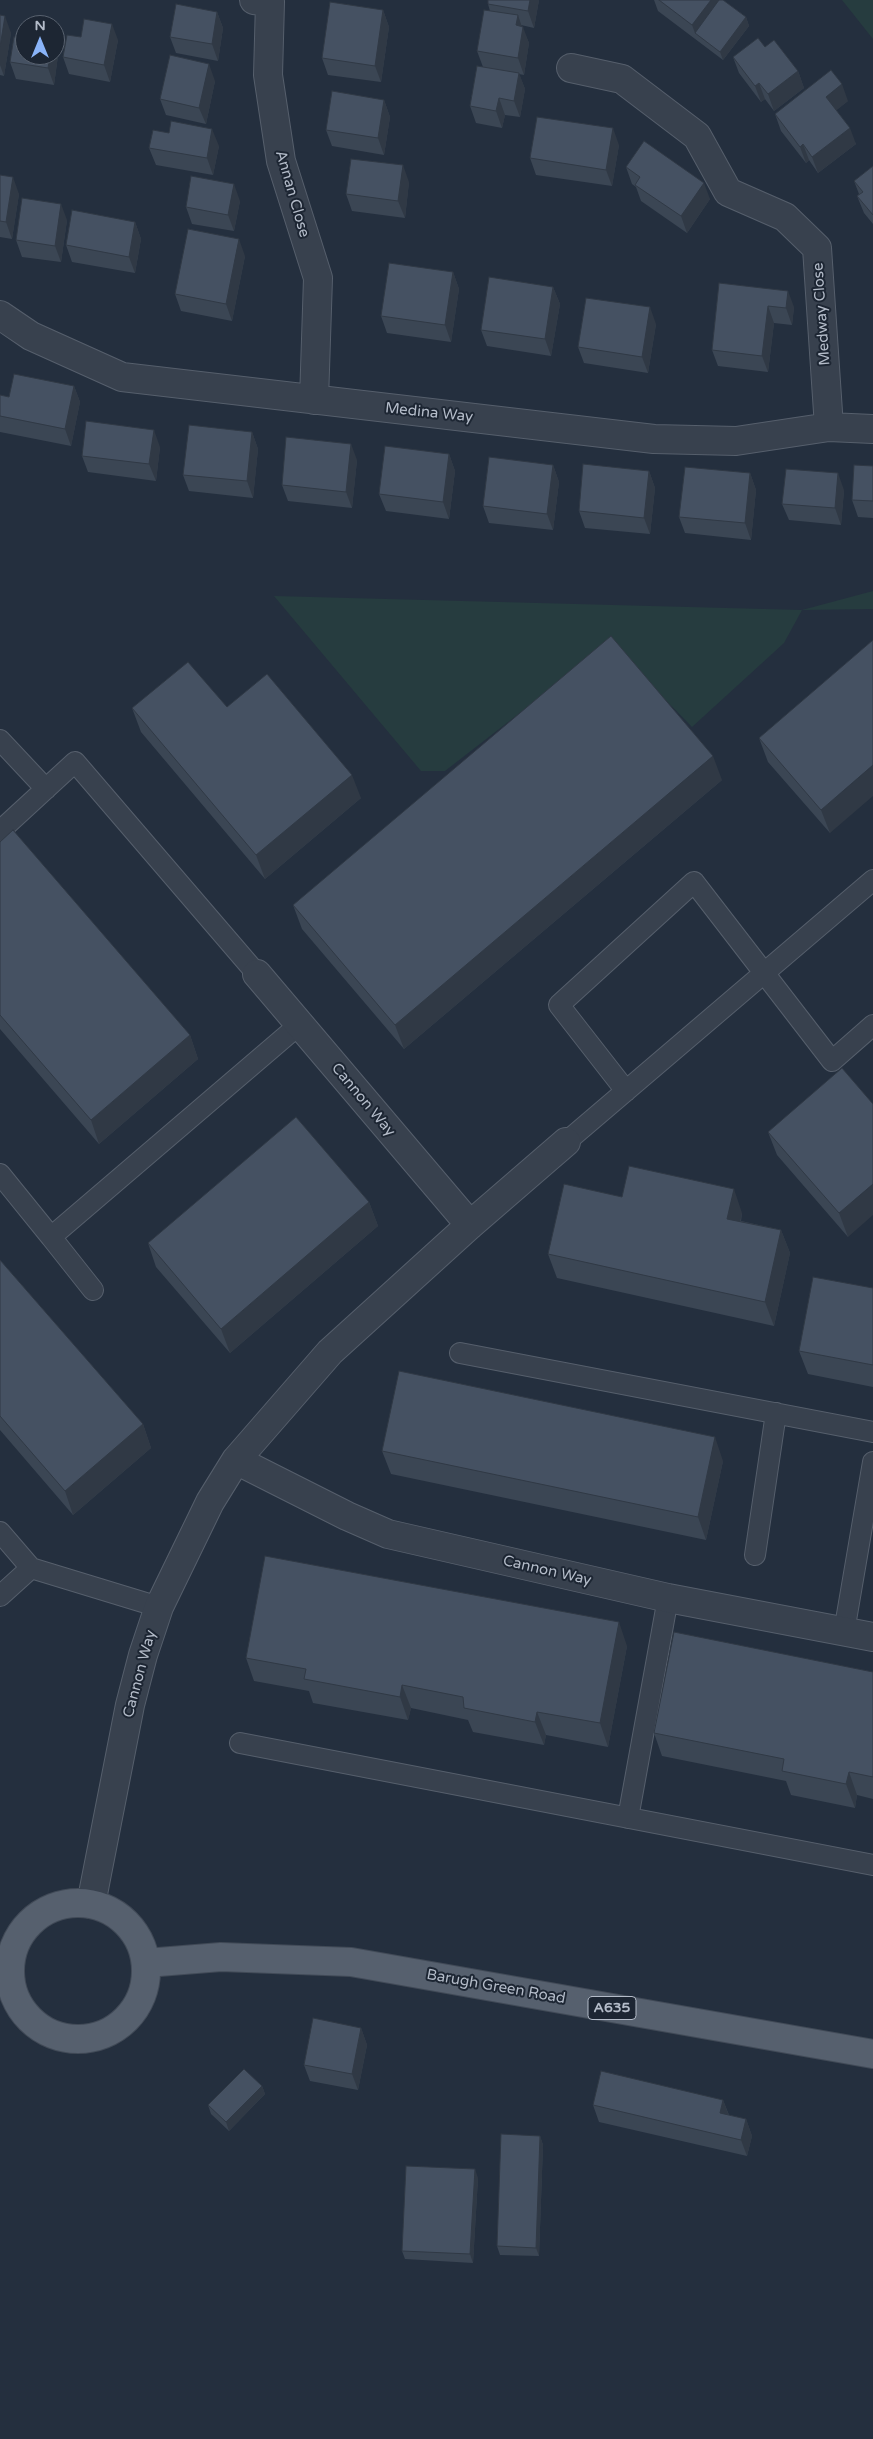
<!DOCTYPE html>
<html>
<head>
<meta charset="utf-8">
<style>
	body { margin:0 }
	#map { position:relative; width:873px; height:2439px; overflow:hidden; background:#242f3e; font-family:"Varela Round",sans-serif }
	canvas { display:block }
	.north { position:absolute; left:15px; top:15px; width:50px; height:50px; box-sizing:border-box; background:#1d2633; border:1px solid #59626f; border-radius:50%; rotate:0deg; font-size:14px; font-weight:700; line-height:20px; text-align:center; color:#b4bcc9 }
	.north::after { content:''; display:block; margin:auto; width:18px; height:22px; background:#8ab4f8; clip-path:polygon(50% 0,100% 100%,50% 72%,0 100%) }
</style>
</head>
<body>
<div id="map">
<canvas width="873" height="2439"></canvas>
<div class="north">N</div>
</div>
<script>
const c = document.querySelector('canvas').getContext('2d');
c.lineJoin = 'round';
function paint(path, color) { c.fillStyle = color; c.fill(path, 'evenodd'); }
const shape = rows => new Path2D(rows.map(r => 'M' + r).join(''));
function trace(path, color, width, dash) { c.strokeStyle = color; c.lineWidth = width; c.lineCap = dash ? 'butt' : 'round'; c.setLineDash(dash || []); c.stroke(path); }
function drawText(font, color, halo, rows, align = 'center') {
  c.font = font + ' "Varela Round",sans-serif'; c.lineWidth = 4; c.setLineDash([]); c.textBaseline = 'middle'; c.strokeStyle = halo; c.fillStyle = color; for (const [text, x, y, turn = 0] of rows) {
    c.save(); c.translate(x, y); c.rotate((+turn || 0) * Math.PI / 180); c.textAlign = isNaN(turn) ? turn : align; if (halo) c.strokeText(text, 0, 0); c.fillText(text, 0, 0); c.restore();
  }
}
const green = shape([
	[842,0,873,0,873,39],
	[873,591,873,609,802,610,784,643,692,727,610,643,445,771,421,771,274,596,802,610]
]);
const lane = shape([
	[0,740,46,789],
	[0,831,75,762,257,974],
	[626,1091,559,1005,694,882,832,1061,873,1025],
	[566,1142,873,880],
	[0,1174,51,1237,300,1024],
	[51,1237,93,1290],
	[460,1353,873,1432],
	[0,1532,31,1568,159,1607],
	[755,1555,776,1413],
	[0,1596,31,1568],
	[844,1632,873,1462],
	[240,1743,873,1865],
	[628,1818,668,1598]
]);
const street = shape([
	[254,0,270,2,268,75,281,161,318,278,314,400],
	[571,68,622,79,697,136,728,192,785,217,817,248,829,427],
	[0,315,31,336,122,377,654,439,736,441,829,427,873,429],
	[257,974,470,1225],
	[236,1460,347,1516,388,1534,668,1598,873,1637],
	[91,1904,130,1705,143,1655,159,1607,210,1502,236,1460,330,1352,470,1225,566,1142]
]);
const primary = shape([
	'10 1971a68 68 0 1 1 136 0a68 68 0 1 1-136 0Z',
	[146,1963,221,1957,351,1962,873,2054]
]);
const wall = shape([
	[488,0,539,0,534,28,521,25,529,43,524,75,519,74,525,89,520,117,505,115,502,128,476,123,470,106,483,67,477,51,490,11,488,4],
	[654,0,723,0,746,17,749,26,723,60,658,11],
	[383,10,389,27,381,82,328,75,322,58],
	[217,12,223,28,218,61,176,53,170,37],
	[0,15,11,33,4,76,0,75],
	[55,26,60,41,54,85,16,79,10,62,55,55],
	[81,37,118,40,110,82,69,74,63,57],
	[733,57,798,71,804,88,774,111,765,99,761,102,739,73],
	[215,81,206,124,166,115,160,99],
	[384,100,390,117,384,155,332,146,326,130],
	[848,101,836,110,856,144,818,173,809,160,806,163,781,131,775,114],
	[619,145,612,186,536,175,530,158],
	[219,146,213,175,156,165,149,148],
	[873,166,873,224,864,213,857,196,859,194,854,181],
	[626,167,710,199,687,233,641,201,636,187,632,184],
	[0,175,19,194,12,239,0,237],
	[409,182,405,218,352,211,346,194],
	[240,201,234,231,192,224,186,207],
	[67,220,61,262,22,257,16,240],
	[135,222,141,239,135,273,72,262,66,245],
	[245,256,232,321,181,311,175,294],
	[453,272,459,289,451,342,387,333,381,316],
	[719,283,794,307,792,325,774,323,768,372,718,366,712,350],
	[553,287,560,304,551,356,487,346,481,330],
	[656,324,648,373,584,363,578,347],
	[74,386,80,402,71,446,0,432,0,395,9,397],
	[252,432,258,449,253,498,189,491,183,475],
	[160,447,156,481,88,472,82,456],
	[449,454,455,471,449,519,386,511,379,494],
	[357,460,352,508,288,501,282,485],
	[553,465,559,482,553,530,489,523,483,506],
	[873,466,873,518,858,517,852,500],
	[649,471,655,488,650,534,585,528,579,511],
	[750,473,756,490,751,540,685,533,679,517],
	[844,490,841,525,789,520,782,504],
	[873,640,830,833,768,762,759,738],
	[227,707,361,798,265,879,141,732,132,708],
	[722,780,404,1049,302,929,293,905],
	[0,842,190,1035,198,1059,99,1144,0,1029],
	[873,1104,848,1237,777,1155,768,1132],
	[622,1197,742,1213,741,1221,781,1230,790,1253,774,1326,557,1278,548,1254],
	[369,1202,378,1226,230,1353,156,1267,148,1243],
	[0,1260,143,1424,151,1448,73,1515,0,1430],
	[873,1288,873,1387,808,1374,799,1351],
	[382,1451,723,1461,706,1540,391,1474],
	[627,1646,608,1747,546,1735,544,1745,473,1732,468,1720,411,1708,408,1720,313,1703,309,1691,254,1681,246,1658],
	[873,1672,873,1799,857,1795,855,1808,791,1795,786,1781,662,1756,654,1733],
	[361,2028,367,2045,358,2090,310,2081,304,2065],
	[262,2086,265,2094,229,2131,211,2114,208,2105],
	[723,2100,729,2115,746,2119,752,2136,747,2156,599,2122,593,2105],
	[540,2136,543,2145,539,2256,500,2255,497,2246],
	[478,2178,473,2263,405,2259,402,2251]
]);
const shadedWall = shape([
	[530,0,539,0,534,28,528,11],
	[711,0,721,0,695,33,692,25],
	[383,10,389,27,381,82,375,66],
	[217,12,223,28,218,61,212,44],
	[518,15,523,30,523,27,529,43,524,75,518,58,516,25],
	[5,16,11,33,4,76,0,65,0,47],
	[746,17,749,26,723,60,720,52],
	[112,24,118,40,110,82,104,65],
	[55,26,60,41,54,85,48,68,50,55,55,55],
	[209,64,215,81,206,124,199,108],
	[798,71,804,88,774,111,768,94],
	[519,73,525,89,520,117,514,101],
	[759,83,765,99,761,102,755,86],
	[842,84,848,101,832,114,826,97],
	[499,98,505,115,502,128,496,111],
	[384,100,390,117,384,155,378,138],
	[613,128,619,145,612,186,606,170],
	[850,128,856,144,818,173,812,157],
	[212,129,219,146,213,175,207,158],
	[803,144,809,160,806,163,800,147],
	[403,165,409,182,405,218,398,201],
	[13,177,19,194,12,239,6,222],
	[704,183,710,199,687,233,681,216],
	[234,184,240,201,234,231,228,215],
	[61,204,67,220,61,262,55,246],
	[135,222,141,239,135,273,129,257],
	[239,239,245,256,232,321,226,304],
	[453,272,459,289,451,342,445,325],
	[553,287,560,304,551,356,545,339],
	[788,291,794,307,792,325,786,308],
	[768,306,774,323,768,372,762,356],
	[650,307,656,324,648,373,642,357],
	[74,386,80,402,71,446,65,429],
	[154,430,160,447,156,481,149,464],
	[252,432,258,449,253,498,247,481],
	[351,444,357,460,352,508,346,492],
	[449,454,455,471,449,519,443,502],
	[553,465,559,482,553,530,547,514],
	[649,471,655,488,650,534,644,518],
	[750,473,756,490,751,540,745,523],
	[838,473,844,490,841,525,835,508],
	[713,756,722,780,404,1049,395,1025],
	[873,765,873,796,830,833,821,810],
	[352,775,361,798,265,879,256,855],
	[190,1035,198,1059,99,1144,91,1120],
	[873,1184,873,1215,848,1237,839,1213],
	[734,1189,742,1213,736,1242,727,1219],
	[369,1202,378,1226,230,1353,221,1329],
	[781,1230,790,1253,774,1326,765,1302],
	[143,1424,151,1448,73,1515,65,1491],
	[715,1437,723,1461,706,1540,698,1517],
	[619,1622,627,1646,608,1747,600,1723],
	[402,1685,411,1708,408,1720,400,1697],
	[537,1712,546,1735,544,1745,535,1722],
	[849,1772,857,1795,855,1808,846,1784],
	[361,2028,367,2045,358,2090,352,2074],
	[262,2086,265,2094,229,2131,226,2122],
	[723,2100,729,2116,720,2113],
	[746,2119,752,2136,747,2156,741,2140],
	[540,2136,543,2145,539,2256,536,2248],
	[475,2169,478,2178,473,2263,470,2254]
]);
const building = shape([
	[488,0,530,0,528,11,488,4,488,0],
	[659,0,711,0,692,25,659,0],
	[719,0,723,0,746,17,720,52,695,33,719,0],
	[330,2,383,10,375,66,322,58,330,2],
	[176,4,217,12,212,44,170,37,176,4],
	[484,10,518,15,516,25,523,27,518,58,477,51,484,10],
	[0,15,5,16,0,47,0,15],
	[84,19,112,24,104,65,63,57,67,35,81,37,84,19],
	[30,20,54,24,54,25,29,25,30,20],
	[14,37,25,38,25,55,50,55,48,68,10,62,14,37],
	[758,38,765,47,774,40,798,71,768,94,759,83,755,86,733,57,758,38],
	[170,55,209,64,199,108,160,99,170,55],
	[477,66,519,73,514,101,499,98,496,111,470,106,477,66],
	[831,70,842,84,826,97,850,128,812,157,803,144,800,147,775,114,831,70],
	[332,91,384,100,378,138,326,130,332,91],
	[537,117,613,128,606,170,530,158,537,117],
	[171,121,212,129,207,158,149,148,153,130,169,133,171,121],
	[644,141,704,183,681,216,635,185,640,177,626,167,644,141],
	[351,159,403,165,398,201,346,194,351,159],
	[873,166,873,215,857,196,863,192,854,181,873,166],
	[0,175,13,177,6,222,0,221,0,175],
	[191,176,234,184,228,215,186,207,191,176],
	[22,198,61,204,55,246,16,240,22,198],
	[72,210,135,222,129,257,66,245,72,210],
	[188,229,239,239,226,304,175,294,188,229],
	[389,263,453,272,445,325,381,316,389,263],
	[489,277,553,287,545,339,481,330,489,277],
	[719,283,788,291,786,308,768,306,762,356,712,350,719,283],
	[586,298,650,307,642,357,578,347,586,298],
	[14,374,74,386,65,429,0,416,0,395,9,397,14,374],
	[86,421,154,430,149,464,82,456,86,421],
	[189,425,252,432,247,481,183,475,189,425],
	[286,437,351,444,346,492,282,485,286,437],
	[385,446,449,454,443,502,379,494,385,446],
	[489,457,553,465,547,514,483,506,489,457],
	[583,464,649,471,644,518,579,511,583,464],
	[854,465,873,466,873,501,852,500,854,465],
	[685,467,750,473,745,523,679,517,685,467],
	[786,469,838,473,835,508,782,504,786,469],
	[611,636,713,756,395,1025,293,905,611,636],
	[873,640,873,765,821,810,759,738,873,640],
	[188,662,227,707,267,674,352,775,256,855,132,708,188,662],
	[13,830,190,1035,91,1120,0,1015,0,842,13,830],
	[842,1068,873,1104,873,1184,839,1213,768,1132,842,1068],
	[296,1117,369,1202,221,1329,148,1243,296,1117],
	[629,1166,734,1189,727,1219,781,1230,765,1302,548,1254,564,1184,622,1197,629,1166],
	[0,1260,143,1424,65,1491,0,1416,0,1260],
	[813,1277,873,1288,873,1365,799,1351,813,1277],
	[399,1371,715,1437,698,1517,382,1451,399,1371],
	[265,1556,619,1622,600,1723,537,1712,535,1722,464,1708,463,1697,402,1685,400,1697,304,1679,306,1669,246,1658,265,1556],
	[674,1632,873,1672,873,1777,849,1772,846,1784,782,1771,784,1759,654,1733,674,1632],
	[313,2018,361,2028,352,2074,304,2065,313,2018],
	[244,2069,262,2086,226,2122,208,2105,244,2069],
	[601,2071,723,2100,720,2113,746,2119,741,2140,593,2105,601,2071],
	[501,2134,540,2136,536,2248,497,2246,501,2134],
	[406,2166,475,2169,470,2254,402,2251,406,2166]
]);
const shields = [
	[612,2008,48]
];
const shieldNames = [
	["A635",612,2008]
];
const streetNames = [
	["Annan Close",292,194,74],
	["Medway Close",822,314,-94],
	["Medina Way",429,413,6],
	["Cannon Way",363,1100,50],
	["Cannon Way",547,1571,13],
	["Cannon Way",140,1674,-75],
	["Barugh Green Road",496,1987,10]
];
paint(green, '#263c3f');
trace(lane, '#565f6c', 22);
trace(street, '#565f6c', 30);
trace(primary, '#414a57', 30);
trace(lane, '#38414e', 20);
trace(street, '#38414e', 28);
trace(primary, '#56606e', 28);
paint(wall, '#3b4654');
paint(shadedWall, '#303945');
paint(building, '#455162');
trace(building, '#303945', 1);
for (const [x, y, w] of shields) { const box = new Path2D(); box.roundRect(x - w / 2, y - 11.5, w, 23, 4); c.fillStyle = '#1d2633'; c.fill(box); trace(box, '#b4bcc9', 1); }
drawText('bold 14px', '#b4bcc9', null, shieldNames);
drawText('15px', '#b4bcc9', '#1d2633', streetNames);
</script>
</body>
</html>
